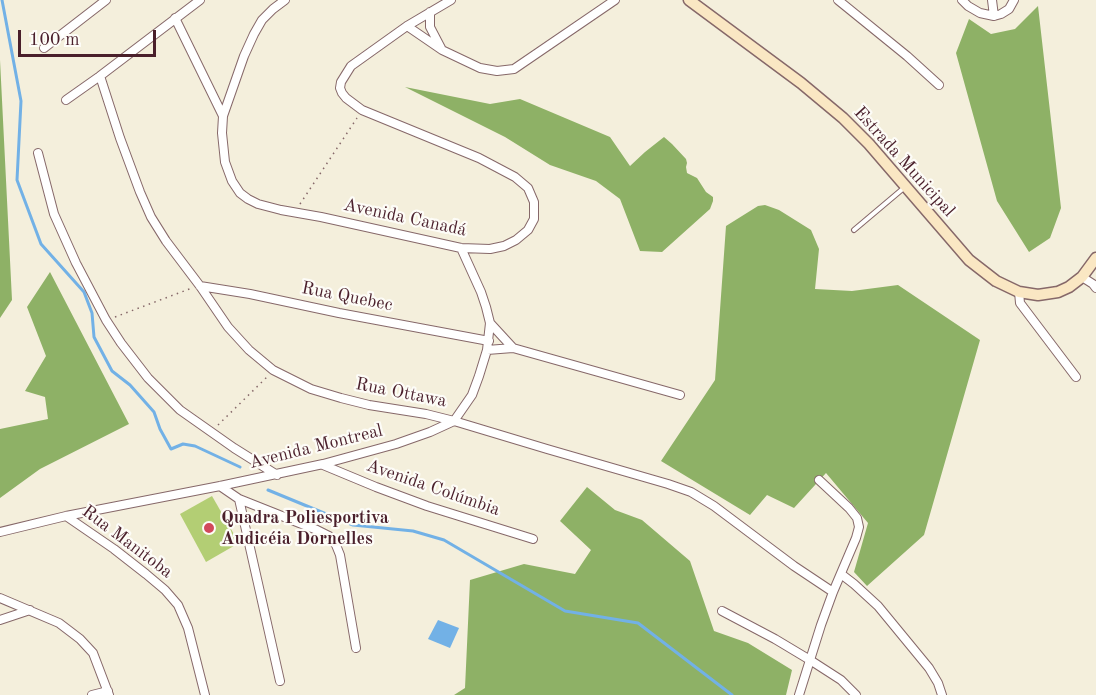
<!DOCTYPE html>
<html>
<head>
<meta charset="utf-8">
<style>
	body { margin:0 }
	#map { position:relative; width:1096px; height:695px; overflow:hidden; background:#f4efdc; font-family:"Old Standard TT",serif }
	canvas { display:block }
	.scale { position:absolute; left:18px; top:30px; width:138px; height:27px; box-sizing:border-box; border:3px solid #4a1f2b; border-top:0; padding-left:8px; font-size:18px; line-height:21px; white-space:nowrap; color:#4a1f2b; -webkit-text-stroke:4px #fdfcf7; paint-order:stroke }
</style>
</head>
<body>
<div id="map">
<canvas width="1096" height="695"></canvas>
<div class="scale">100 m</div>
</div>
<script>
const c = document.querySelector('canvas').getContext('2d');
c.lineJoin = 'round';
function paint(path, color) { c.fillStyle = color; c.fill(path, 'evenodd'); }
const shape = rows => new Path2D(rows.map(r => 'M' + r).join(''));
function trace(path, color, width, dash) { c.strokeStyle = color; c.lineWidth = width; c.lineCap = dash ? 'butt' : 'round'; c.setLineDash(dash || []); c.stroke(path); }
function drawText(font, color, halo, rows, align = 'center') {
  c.font = font + ' "Old Standard TT",serif'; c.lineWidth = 4.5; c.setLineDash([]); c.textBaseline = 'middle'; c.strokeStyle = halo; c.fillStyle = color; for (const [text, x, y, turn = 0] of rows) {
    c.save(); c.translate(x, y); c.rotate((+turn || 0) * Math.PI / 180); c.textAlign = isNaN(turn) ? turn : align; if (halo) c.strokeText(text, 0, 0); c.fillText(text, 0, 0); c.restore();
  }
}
const green = shape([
	[212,496,239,543,206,562,180,514]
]);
const forest = shape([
	[1038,6,1061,208,1050,238,1029,252,997,201,956,53,969,19,991,34,1015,29],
	[0,60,12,300,0,318],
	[405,87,490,104,520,99,610,137,630,166,645,152,664,137,672,144,686,159,687,163,686,167,687,173,697,178,706,192,713,197,713,201,710,209,662,252,640,251,620,199,596,181,550,165,505,137],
	[765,205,779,210,811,230,819,249,815,289,852,291,898,285,980,340,924,535,867,586,854,572,868,523,826,473,794,508,767,495,750,515,661,461,715,380,726,226,758,206],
	[50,272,129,424,40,469,0,498,0,429,48,419,45,397,25,391,46,356,27,307],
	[587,487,615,510,642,520,690,561,714,631,748,643,792,670,786,695,454,695,465,688,470,580,524,564,575,574,591,550,560,521]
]);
const water = shape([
	[438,620,459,628,450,648,428,639]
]);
const stream = shape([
	[2,0,21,101,17,180,41,244,84,292,92,313,94,337,112,371,130,385,154,412,160,429,171,449,183,444,195,446,240,467],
	[268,490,353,525,413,531,444,540,565,611,638,623,732,695]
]);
const path = shape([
	[300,204,357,118],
	[115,317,192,288],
	[218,425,268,376]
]);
const lane = shape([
	[854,230,905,187]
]);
const street = shape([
	[838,0,907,56,939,85],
	[962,0,968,6,980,13,994,16],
	[992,0,994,16],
	[430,12,430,27,441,48],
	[994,16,1001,14,1009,9,1014,0],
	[175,18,223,116,222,133,225,162,232,181,240,193,248,199,258,204,281,210,321,217,461,248,490,249,504,246,516,240,528,230,534,219,534,202,528,188,515,177,479,158,362,110,346,98,342,93,340,88,341,82,351,66,407,26,451,0],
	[407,26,442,50,480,68,497,71,514,69,615,0],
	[44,48,106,0],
	[100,76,120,138,140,192,151,217,166,241,200,286,228,327,249,350,273,370,311,389,341,398,369,405,426,414,454,421,547,449,668,484,691,492,714,506,794,566,833,592],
	[66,100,100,76,200,0],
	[223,116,244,56,254,34,262,20,273,9,285,0],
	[38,153,54,214,76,263,106,320,121,343,148,378,180,410,234,448,277,475],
	[1082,277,1093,284,1096,288],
	[200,286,250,294,339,313,489,341],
	[1019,292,1020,303,1076,377],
	[490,323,513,348,680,395],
	[487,350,513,348],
	[323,465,376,487,427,506,533,539],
	[220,486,239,499,280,681],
	[239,499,317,530,329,536,336,545,340,555,356,648],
	[66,516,114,549,146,574,165,590,178,605,188,628,205,695],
	[0,532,66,516,220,486,323,464,396,444,430,432,454,421,472,395,479,376,487,350,490,323,486,307,481,292,461,248],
	[841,574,854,584,878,606,929,668,938,683,942,695],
	[0,598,59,623,80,639,93,653,109,695],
	[722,611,775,639,810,660,841,680,856,695],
	[0,620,30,610],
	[92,695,108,691],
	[799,695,821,625,833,592,856,538,859,527,857,518,849,508,819,480]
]);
const secondary = shape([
	[689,0,801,83,843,118,869,144,969,260,996,281,1019,292,1038,295,1058,292,1069,287,1082,277,1096,258]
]);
const markers = [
	[209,528,6,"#d1495b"]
];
const streetNames = [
	["Estrada Municipal",904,162,48],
	["Avenida Canadá",405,218,12],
	["Rua Quebec",347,297,11],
	["Rua Ottawa",401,393,11],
	["Avenida Montreal",316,447,-14],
	["Avenida Colúmbia",433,488,19],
	["Rua Manitoba",127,542,37]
];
const poiNames = [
	["Quadra Poliesportiva",221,518],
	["Audicéia Dornelles",221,539]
];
paint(green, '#b3ce74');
paint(forest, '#8eb166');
paint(water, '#72b1e6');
trace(stream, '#72b1e6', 3);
trace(lane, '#866869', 6);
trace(street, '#866869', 10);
trace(secondary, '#866869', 13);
trace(path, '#866869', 1.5, [1.5, 4.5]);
trace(lane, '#fff', 4);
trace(street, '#fff', 8);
trace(secondary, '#fae7c3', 10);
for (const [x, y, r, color] of markers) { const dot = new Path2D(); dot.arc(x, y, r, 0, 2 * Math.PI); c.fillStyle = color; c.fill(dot); trace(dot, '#fdfcf7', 2); }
drawText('18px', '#4a1f2b', '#fdfcf7', streetNames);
drawText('bold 18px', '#4a1f2b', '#fdfcf7', poiNames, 'left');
</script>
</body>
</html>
